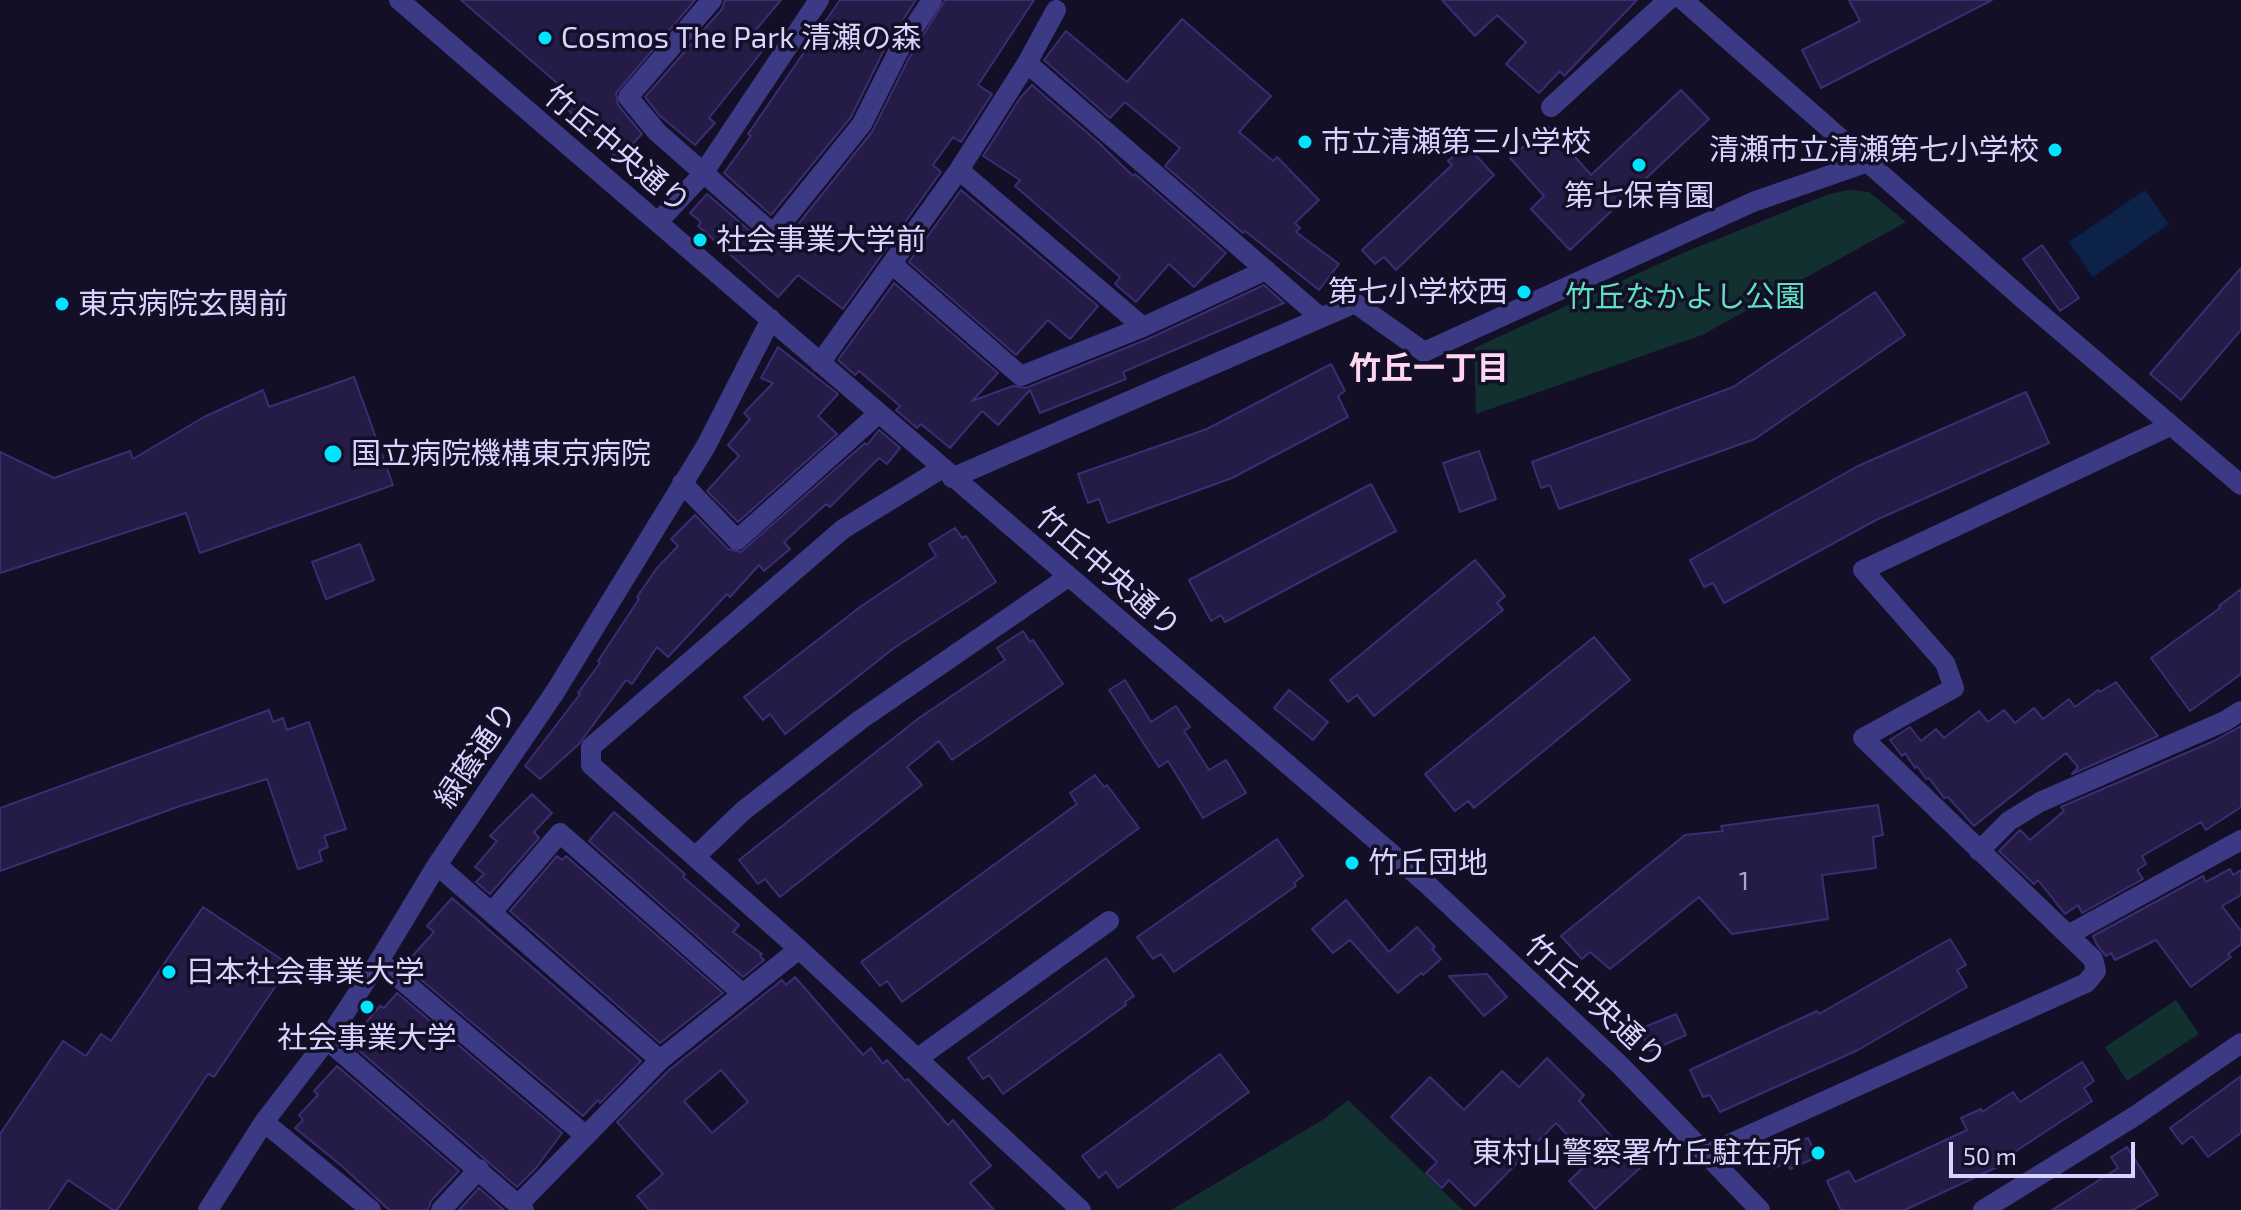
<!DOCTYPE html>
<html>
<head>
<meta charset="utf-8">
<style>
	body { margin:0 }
	#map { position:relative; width:2241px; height:1210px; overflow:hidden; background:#130f26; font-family:"Exo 2",sans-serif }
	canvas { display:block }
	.scale { position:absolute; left:1949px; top:1142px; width:186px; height:36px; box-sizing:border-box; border:4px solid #d9d4ff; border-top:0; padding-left:10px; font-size:24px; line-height:28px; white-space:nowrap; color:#d9d4ff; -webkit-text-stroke:6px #130f26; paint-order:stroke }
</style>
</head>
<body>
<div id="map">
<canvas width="2241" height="1210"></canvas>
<div class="scale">50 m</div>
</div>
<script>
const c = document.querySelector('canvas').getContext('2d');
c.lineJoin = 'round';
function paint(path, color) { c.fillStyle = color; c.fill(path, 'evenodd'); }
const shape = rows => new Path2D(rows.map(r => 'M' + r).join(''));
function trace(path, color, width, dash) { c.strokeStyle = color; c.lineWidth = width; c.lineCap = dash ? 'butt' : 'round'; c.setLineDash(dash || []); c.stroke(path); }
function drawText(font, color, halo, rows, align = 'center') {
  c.font = font + ' "Exo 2","Noto Sans JP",sans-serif'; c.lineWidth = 7; c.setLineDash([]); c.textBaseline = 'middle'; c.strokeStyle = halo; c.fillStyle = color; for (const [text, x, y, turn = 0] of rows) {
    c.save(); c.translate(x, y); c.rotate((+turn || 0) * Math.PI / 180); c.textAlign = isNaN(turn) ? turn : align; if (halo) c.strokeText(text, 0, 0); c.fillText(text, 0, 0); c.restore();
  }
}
const green = shape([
	[1849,190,1869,192,1906,222,1702,335,1476,414,1474,348,1683,253,1829,194],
	[2176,1000,2199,1034,2127,1081,2105,1047],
	[1348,1100,1463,1210,1171,1210,1324,1119]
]);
const water = shape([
	[2145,190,2169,224,2093,277,2069,242]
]);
const building = shape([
	[461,0,695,0,616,93,618,105,642,134,618,159,562,104,571,95,461,0],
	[725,0,781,0,754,32,768,44,709,118,715,123,695,145,659,115,645,97,722,9,725,0],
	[840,0,916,0,886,46,851,117,771,215,724,173,751,136,748,134,840,0],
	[945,0,1034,0,978,85,992,94,961,142,953,137,933,165,941,172,843,309,798,275,778,297,698,226,701,222,690,213,707,194,765,244,777,246,783,243,872,132,909,58,945,0],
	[1442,0,1637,0,1564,76,1560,71,1539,93,1506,64,1526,42,1497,15,1475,36,1442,0],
	[1849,0,1992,0,1821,88,1802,50,1860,21,1849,0],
	[1182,19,1271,96,1239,132,1273,161,1277,157,1319,200,1295,223,1300,228,1296,232,1339,264,1319,290,1245,231,1243,233,1165,166,1180,148,1125,102,1110,118,1044,60,1066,31,1127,82,1182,19],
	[1032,85,1098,142,1133,176,1135,174,1226,253,1194,287,1169,264,1136,302,1115,284,1120,277,1015,186,1020,180,983,156,1020,98,1032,85],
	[1681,90,1709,119,1570,250,1531,209,1544,196,1510,158,1548,126,1591,175,1681,90],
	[1466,145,1494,175,1396,270,1384,257,1375,264,1362,250,1452,165,1448,161,1466,145],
	[961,190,1098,306,1070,339,1048,320,1016,355,909,262,961,190],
	[2042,245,2079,298,2060,311,2023,259,2042,245],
	[2241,268,2241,330,2181,400,2150,374,2241,268],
	[894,283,998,373,972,401,1013,386,1026,388,1148,339,1264,285,1284,303,1123,372,1126,379,1040,413,1030,390,998,425,982,411,950,448,921,424,917,428,896,410,900,406,859,371,855,375,838,360,894,283],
	[1875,292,1905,335,1755,439,1559,509,1550,485,1541,488,1532,462,1733,387,1875,292],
	[778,347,838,394,818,416,837,434,738,522,707,491,739,456,728,445,750,419,744,413,773,383,761,378,778,347],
	[1331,364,1345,391,1338,396,1348,417,1232,478,1108,523,1099,499,1088,503,1078,474,1207,429,1331,364],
	[354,377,393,485,200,553,186,513,0,573,0,452,54,478,130,451,133,459,204,417,263,390,269,407,354,377],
	[2026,392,2049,443,1876,520,1724,603,1713,583,1704,587,1690,560,1858,466,2026,392],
	[879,430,900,448,887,464,879,458,830,507,826,504,784,542,790,549,764,571,759,565,730,597,727,594,668,657,657,647,632,684,626,680,579,744,540,779,525,766,580,694,578,693,600,663,598,661,639,599,637,597,657,568,678,546,671,539,695,515,728,549,741,552,865,443,867,445,879,430],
	[1479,451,1496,499,1460,512,1443,463,1479,451],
	[1371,484,1396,531,1225,622,1221,615,1211,621,1189,580,1371,484],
	[955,528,962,538,966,536,996,582,894,648,785,734,770,714,763,720,744,697,860,607,936,556,929,544,955,528],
	[360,544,374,580,326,599,312,562,360,544],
	[1475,560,1505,596,1497,603,1503,610,1374,716,1357,695,1348,702,1330,680,1475,560],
	[2241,589,2241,674,2190,711,2151,658,2220,608,2219,606,2241,589],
	[1023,631,1030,642,1033,640,1063,684,952,760,939,741,907,767,922,785,780,897,765,879,758,884,739,860,919,718,1005,660,997,648,1023,631],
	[1594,637,1630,680,1474,808,1468,801,1455,811,1425,774,1594,637],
	[1125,680,1151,722,1176,706,1190,727,1184,731,1209,770,1226,760,1246,793,1203,818,1168,761,1159,767,1109,690,1125,680],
	[2116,682,2158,736,2072,774,2078,767,2066,753,1974,826,1948,797,1944,798,1929,778,1926,779,1917,766,1915,768,1905,753,1902,756,1890,740,1910,727,1921,741,1936,729,1944,738,1979,711,1988,722,2004,710,2015,723,2034,708,2043,719,2069,699,2075,707,2098,690,2100,692,2116,682],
	[1289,690,1328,722,1313,740,1274,708,1289,690],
	[269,710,273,722,283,718,287,730,309,722,346,829,324,836,328,847,319,851,322,861,298,869,267,779,180,806,0,871,0,808,269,710],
	[2241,726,2241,807,2206,830,2201,822,2142,856,2146,864,2137,870,2143,879,2082,913,2078,905,2065,914,2038,880,2034,884,1999,851,2020,830,2030,840,2064,811,2061,807,2214,741,2241,726],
	[1095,775,1104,787,1107,785,1139,828,902,1002,887,981,880,986,861,962,1077,804,1070,793,1095,775],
	[532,794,552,813,534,832,539,838,490,894,476,882,484,874,475,867,497,841,490,836,532,794],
	[1878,805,1883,835,1873,837,1876,868,1822,875,1828,919,1732,934,1699,897,1610,969,1590,952,1582,959,1561,936,1685,835,1723,831,1721,826,1878,805],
	[614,812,685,874,683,877,739,925,733,932,762,954,760,956,764,960,743,977,589,841,614,812],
	[1277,839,1303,876,1294,883,1296,886,1174,972,1161,954,1153,959,1137,937,1277,839],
	[557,856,562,860,566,856,723,993,660,1043,510,911,557,856],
	[2230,869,2233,875,2241,870,2241,895,2222,906,2241,931,2241,944,2228,954,2231,957,2191,987,2156,940,2115,960,2111,953,2106,956,2097,945,2093,936,2203,876,2206,882,2230,869],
	[452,898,641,1061,600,1103,598,1100,583,1116,413,973,416,970,407,962,434,932,427,926,452,898],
	[1346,900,1389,952,1417,927,1435,947,1432,949,1441,959,1423,975,1421,973,1398,993,1350,940,1333,953,1312,929,1346,900],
	[203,907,290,965,214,1077,208,1074,117,1210,113,1210,68,1180,48,1210,0,1210,0,1134,63,1041,86,1056,101,1034,111,1041,203,907],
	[1950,939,1966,965,1957,970,1967,987,1858,1050,1720,1112,1710,1095,1703,1097,1690,1070,1817,1011,1819,1014,1950,939],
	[1106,958,1134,996,1125,1002,1126,1005,1003,1094,989,1075,983,1079,968,1058,1106,958],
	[1487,974,1507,997,1484,1016,1449,976,1487,974],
	[795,977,863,1055,871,1048,883,1064,887,1060,905,1081,908,1079,948,1125,953,1120,991,1166,970,1183,994,1210,649,1210,637,1196,663,1174,617,1122,669,1070,782,980,786,985,795,977],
	[721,1070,748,1102,712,1133,684,1101,721,1070],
	[397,993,562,1133,536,1168,517,1187,355,1047,360,1042,354,1037,380,1006,384,1008,397,993],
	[1676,1014,1686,1035,1650,1051,1640,1029,1676,1014],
	[1220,1054,1249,1092,1118,1188,1106,1172,1099,1178,1082,1156,1220,1054],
	[1547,1058,1584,1095,1579,1101,1640,1168,1595,1209,1569,1181,1591,1160,1556,1123,1475,1206,1449,1180,1442,1188,1426,1173,1437,1162,1391,1117,1430,1077,1464,1110,1502,1071,1519,1087,1547,1058],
	[2082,1062,2094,1081,2084,1088,2092,1101,2004,1159,2006,1163,1905,1210,1841,1210,1827,1181,1849,1171,1855,1182,1967,1130,1961,1118,1981,1109,1982,1112,2013,1092,2020,1102,2082,1062],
	[337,1066,459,1171,431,1201,428,1210,389,1210,343,1167,295,1128,303,1120,299,1115,318,1095,314,1091,337,1066],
	[2241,1076,2241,1133,2208,1157,2192,1136,2182,1144,2170,1128,2241,1076],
	[1794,1138,1796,1143,1808,1138,1817,1157,1790,1169,1787,1162,1774,1168,1766,1151,1794,1138],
	[2127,1147,2158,1195,2133,1210,2052,1210,2118,1168,2111,1157,2127,1147],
	[479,1188,504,1210,459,1210,479,1188]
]);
const minor = shape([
	[399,0,1428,885,1621,1066,1760,1210],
	[712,0,628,97,657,132,773,234,862,124,898,52,932,0],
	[1683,0,2030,305,2241,485],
	[1027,63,1321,318],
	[1551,107,1668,0],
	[959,170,1143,327],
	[658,222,702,175,819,0],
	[892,264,1021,376,1143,327,1266,270],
	[820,363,959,170,1027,63,1056,10],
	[941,469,843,529,591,747,591,765,799,949,1081,1210],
	[952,478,1355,303,1424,352,1753,202,1868,162],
	[682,483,737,540,878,414],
	[1979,851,2009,821,2040,802,2225,721,2241,711],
	[695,857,743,811,860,720,1068,577],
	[437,865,660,1060],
	[492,912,560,833,743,994],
	[2068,935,2241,840],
	[379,961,586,1136],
	[327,1040,524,1210],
	[918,1058,1109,921],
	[264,1122,371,1210],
	[1707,1154,2086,983,2096,971,2093,959,1863,738,1954,688,1945,663,1863,570,2170,426],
	[518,1205,660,1060,799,949],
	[208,1210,264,1122,327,1040,379,961,437,865,555,692,706,446,771,319],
	[441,1210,479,1169],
	[1983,1210,2135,1116,2241,1043]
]);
const markers = [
	[545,38,8,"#00e5ff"],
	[1305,142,8,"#00e5ff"],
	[2055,150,8,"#00e5ff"],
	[1639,165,8,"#00e5ff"],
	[700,240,8,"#00e5ff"],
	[1524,292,8,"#00e5ff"],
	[62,304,8,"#00e5ff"],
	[333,454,10,"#00e5ff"],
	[1352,863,8,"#00e5ff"],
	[169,972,8,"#00e5ff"],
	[367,1007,8,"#00e5ff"],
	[1818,1153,8,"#00e5ff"]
];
const numberNames = [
	["1",1744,881]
];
const poiNames = [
	["Cosmos The Park 清瀬の森",561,38],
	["市立清瀬第三小学校",1321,142],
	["清瀬市立清瀬第七小学校",2039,150,"right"],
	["第七保育園",1639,196,"center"],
	["社会事業大学前",716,240],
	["第七小学校西",1508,292,"right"],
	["東京病院玄関前",78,304],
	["国立病院機構東京病院",351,454],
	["竹丘団地",1368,863],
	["日本社会事業大学",185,972],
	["社会事業大学",367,1038,"center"],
	["東村山警察署竹丘駐在所",1802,1153,"right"]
];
const streetNames = [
	["竹丘中央通り",617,149,40],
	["竹丘中央通り",1108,572,41],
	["緑蔭通り",476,755,-56],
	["竹丘中央通り",1595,1002,43]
];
const parkNames = [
	["竹丘なかよし公園",1685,297]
];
const neighbourhoodNames = [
	["竹丘一丁目",1429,368]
];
paint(green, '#12302f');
paint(water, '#0c2248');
paint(building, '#241b47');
trace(building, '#3b2d73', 2);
trace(minor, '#3d3a85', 20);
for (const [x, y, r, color] of markers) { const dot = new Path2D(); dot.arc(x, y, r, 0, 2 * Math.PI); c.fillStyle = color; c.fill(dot); trace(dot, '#130f26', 3); }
drawText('26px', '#aca6d1', null, numberNames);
drawText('30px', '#d9d4ff', '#130f26', poiNames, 'left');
drawText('30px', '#d9d4ff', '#130f26', streetNames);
drawText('30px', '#5fe0c0', '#130f26', parkNames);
drawText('bold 32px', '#ffd6f0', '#130f26', neighbourhoodNames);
</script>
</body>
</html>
